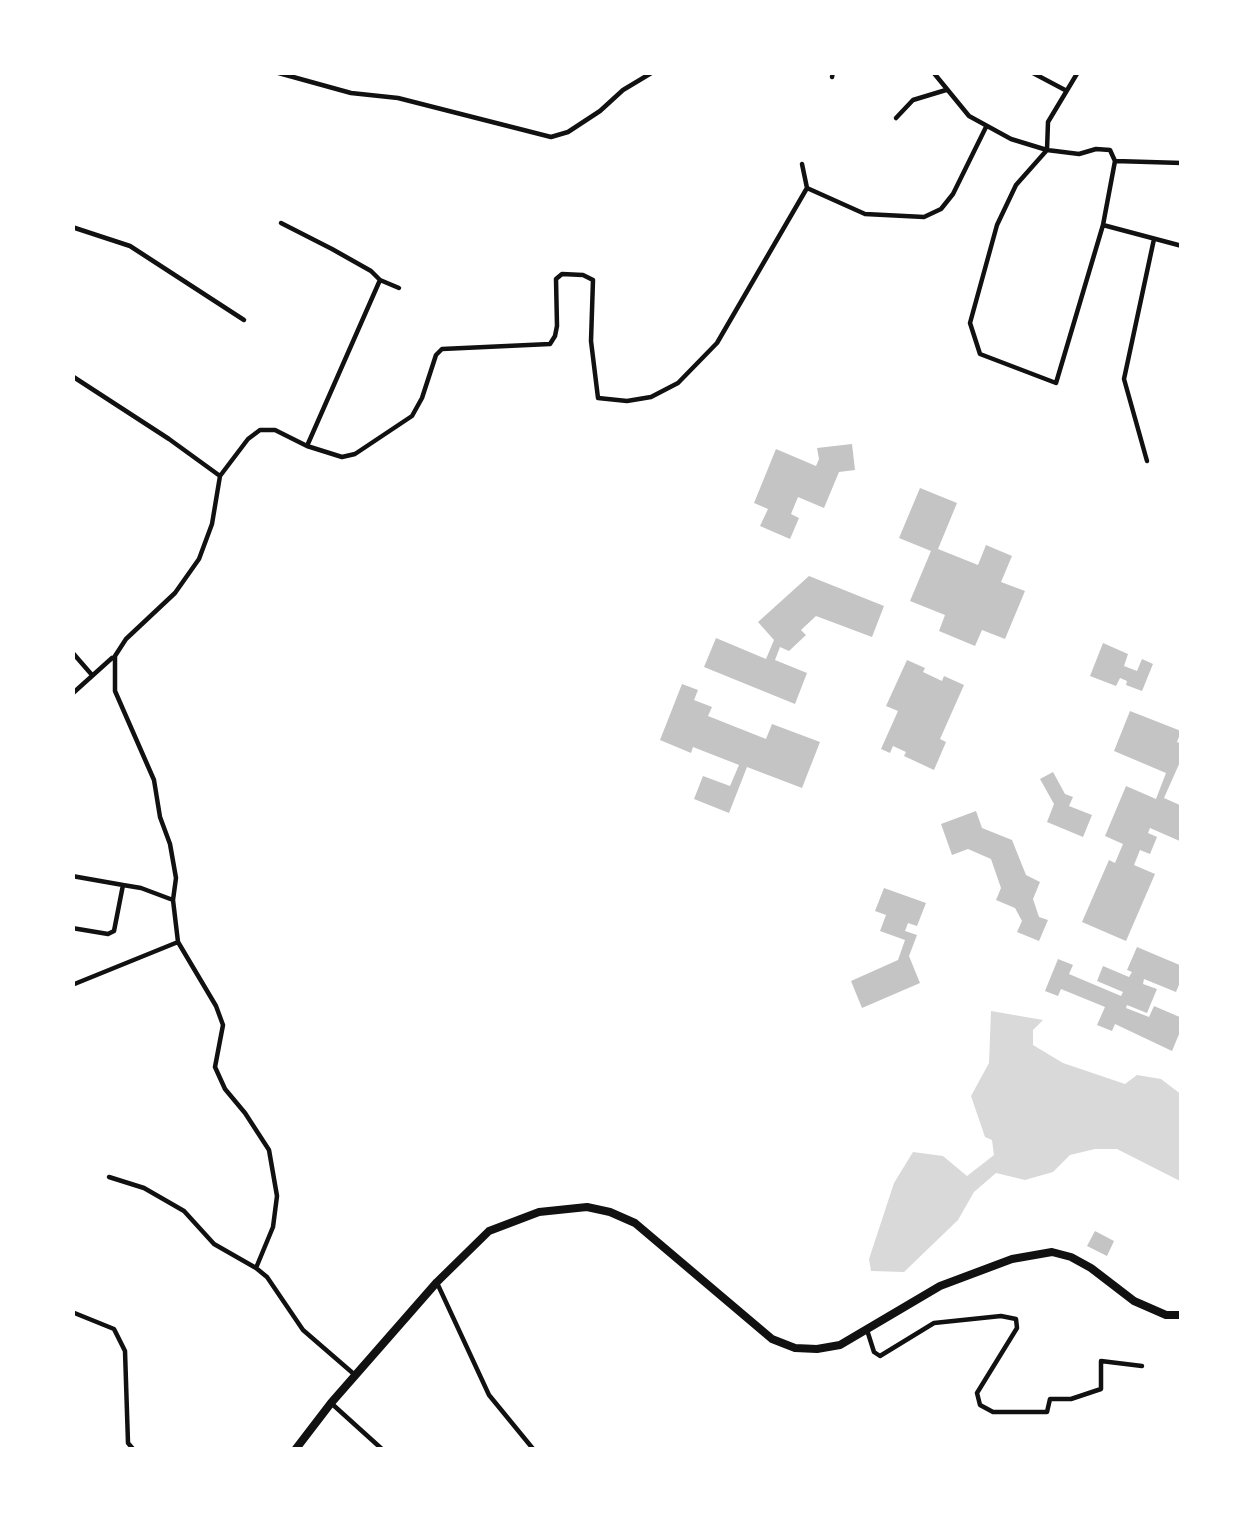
<!DOCTYPE html>
<html>
<head>
<meta charset="utf-8">
<style>
	body { margin:0 }
	#map { position:relative; width:1254px; height:1522px; overflow:hidden; background:#fff; font-family:Ubuntu,sans-serif }
	canvas { display:block }
	.frame { position:absolute; inset:0; border:75px solid #fff; pointer-events:none }
</style>
</head>
<body>
<div id="map">
<canvas width="1254" height="1522"></canvas>
<div class="frame"></div>
</div>
<script>
const c = document.querySelector('canvas').getContext('2d');
c.lineJoin = 'round';
function paint(path, color) { c.fillStyle = color; c.fill(path, 'evenodd'); }
const shape = rows => new Path2D(rows.map(r => 'M' + r).join(''));
function trace(path, color, width, dash) { c.strokeStyle = color; c.lineWidth = width; c.lineCap = dash ? 'butt' : 'round'; c.setLineDash(dash || []); c.stroke(path); }
const water = shape([
	[991,1011,1043,1020,1033,1030,1033,1045,1063,1063,1125,1084,1137,1075,1161,1079,1182,1095,1182,1182,1117,1149,1095,1149,1070,1155,1053,1172,1025,1180,996,1173,974,1192,958,1220,904,1272,871,1271,869,1259,894,1183,913,1152,943,1156,967,1176,994,1155,992,1140,985,1137,971,1096,989,1063]
]);
const building = shape([
	[852,444,855,470,839,472,824,508,798,497,791,514,799,518,790,539,760,526,768,509,754,503,776,449,816,466,819,459,817,448],
	[920,488,957,503,938,549,978,565,986,545,1012,556,1001,582,1025,591,1005,639,982,630,975,646,939,631,945,615,910,601,931,551,899,538],
	[809,576,884,606,872,637,816,616,801,630,806,635,789,651,780,647,775,660,807,673,795,704,704,667,716,638,766,659,774,640,758,622],
	[1103,643,1128,654,1124,666,1137,671,1142,659,1153,664,1142,691,1126,685,1127,681,1120,678,1116,686,1090,676],
	[907,660,925,668,923,672,942,681,944,676,964,685,940,739,946,742,934,770,904,756,906,752,893,746,890,753,881,749,898,711,886,706],
	[682,684,698,690,694,700,712,707,708,716,766,739,772,724,820,742,802,788,747,767,729,813,694,799,703,776,730,786,739,765,693,747,691,753,660,740],
	[1130,711,1181,731,1177,742,1182,744,1182,763,1180,762,1164,798,1182,806,1182,842,1150,828,1148,833,1157,837,1150,854,1140,850,1134,865,1155,874,1126,941,1082,922,1109,860,1115,863,1123,844,1105,836,1126,786,1156,799,1166,773,1114,751],
	[1053,772,1065,794,1073,797,1069,806,1092,815,1083,837,1047,822,1054,804,1040,779],
	[976,811,982,828,1012,840,1026,875,1040,882,1033,899,1039,917,1048,920,1039,941,1017,932,1022,921,1015,908,996,900,1001,888,991,859,968,849,952,855,941,824],
	[884,888,926,903,917,926,908,923,905,931,917,935,909,956,920,983,862,1008,851,981,898,960,905,940,880,931,886,915,875,911],
	[1137,947,1182,966,1182,977,1176,992,1144,979,1143,984,1157,989,1147,1013,1127,1005,1126,1008,1149,1017,1154,1006,1182,1018,1182,1027,1172,1051,1115,1024,1112,1031,1097,1025,1105,1007,1061,989,1058,996,1045,991,1058,959,1073,965,1069,974,1121,996,1123,992,1097,981,1103,966,1129,977,1132,972,1127,970],
	[1095,1231,1114,1241,1107,1256,1087,1246]
]);
const minor = shape([
	[275,72,351,93,398,98,551,137,568,132,600,111,623,90,653,72],
	[933,72,969,116,1011,139,1047,150,1079,154,1096,149,1110,150,1115,161,1182,163],
	[1031,72,1065,90],
	[1078,72,1048,122,1047,150,1016,185,997,225,970,323,980,354,1056,383,1103,225,1115,161],
	[832,77,833,72],
	[896,118,913,100,946,90],
	[802,164,807,188,865,214,924,217,941,209,953,194,986,127],
	[281,223,332,249,371,271,380,280,399,288],
	[1103,225,1182,246],
	[72,227,130,246,244,320],
	[72,376,169,439,220,476],
	[307,446,380,280],
	[1147,461,1124,379,1154,239],
	[72,652,92,675],
	[72,694,112,658],
	[72,876,123,885,114,931,108,934,72,928],
	[123,885,141,888,173,900],
	[178,942,216,1006,223,1025,215,1067,225,1089,245,1113,269,1150,277,1196,273,1227,256,1268],
	[72,985,178,942,173,900,176,878,170,844,160,817,154,780,115,691,115,656,126,639,175,593,199,559,212,524,220,476,248,439,260,430,275,430,307,446,342,457,355,454,412,416,422,398,436,355,442,349,550,344,555,336,557,326,556,279,562,274,583,275,593,280,591,341,598,398,627,401,651,397,678,383,717,343,807,188],
	[109,1177,144,1188,184,1211,214,1244,256,1268,267,1277,303,1330,355,1375],
	[438,1285,489,1395,534,1450],
	[72,1312,114,1329,125,1351,128,1443,134,1450],
	[867,1330,874,1352,880,1356,934,1323,1001,1316,1016,1319,1017,1328,977,1393,980,1405,993,1412,1047,1412,1050,1399,1071,1399,1101,1389,1101,1361,1142,1366],
	[331,1403,383,1450]
]);
const trunk = shape([
	[295,1450,331,1403,437,1282,489,1231,539,1212,587,1207,610,1212,635,1223,772,1339,795,1348,817,1349,840,1345,940,1286,1012,1259,1052,1252,1071,1257,1091,1268,1134,1301,1166,1315,1182,1315]
]);
paint(water, '#d9d9d9');
paint(building, '#c4c4c4');
trace(minor, '#111', 4.5);
trace(trunk, '#111', 8);
</script>
</body>
</html>
